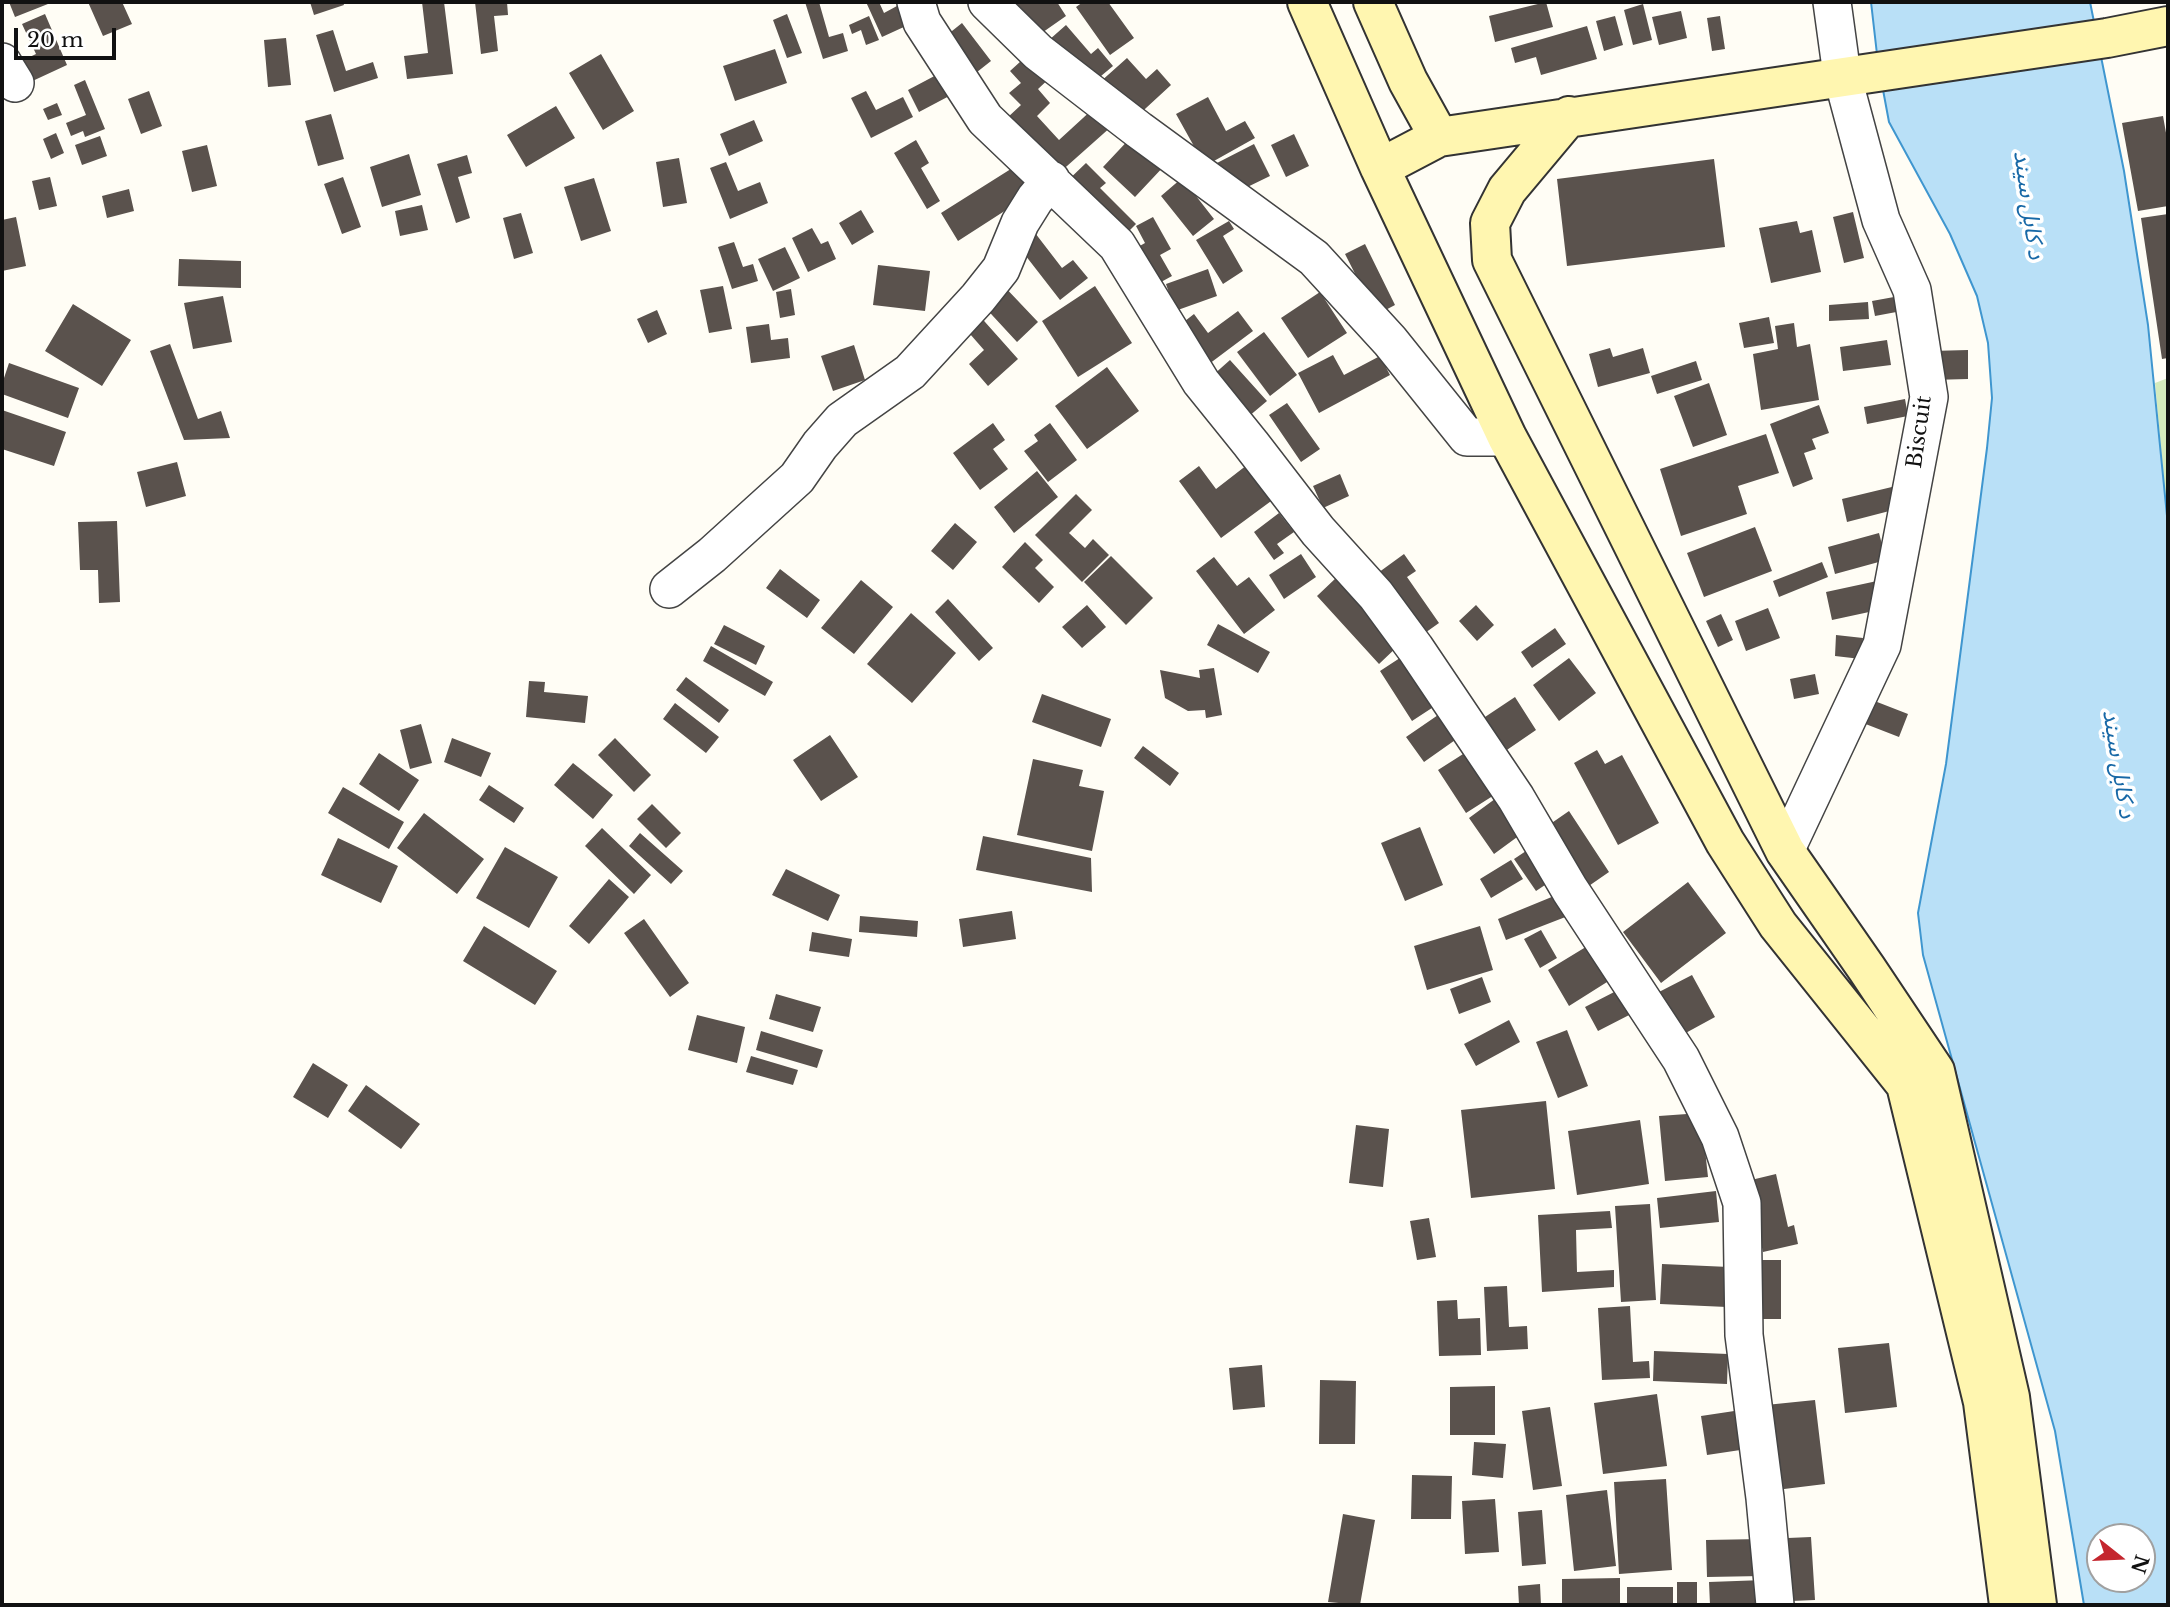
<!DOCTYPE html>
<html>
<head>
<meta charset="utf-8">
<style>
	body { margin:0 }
	#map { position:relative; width:2170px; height:1607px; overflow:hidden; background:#fffdf5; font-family:"Libre Baskerville",serif }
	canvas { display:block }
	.frame { position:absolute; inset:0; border:4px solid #111; pointer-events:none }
	.north { position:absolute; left:2086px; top:1523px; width:70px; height:70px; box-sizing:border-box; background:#fff; border:2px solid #a0a0a0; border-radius:50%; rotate:108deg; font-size:19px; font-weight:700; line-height:28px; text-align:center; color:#111 }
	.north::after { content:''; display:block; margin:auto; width:24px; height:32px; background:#c4262e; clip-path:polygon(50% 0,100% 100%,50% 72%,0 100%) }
	.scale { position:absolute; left:14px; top:28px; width:102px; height:32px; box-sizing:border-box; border:4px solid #111; border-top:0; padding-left:9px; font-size:21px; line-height:24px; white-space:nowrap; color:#111; -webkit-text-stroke:5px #fff; paint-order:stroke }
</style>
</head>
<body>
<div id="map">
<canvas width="2170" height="1607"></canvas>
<div class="frame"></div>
<div class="north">N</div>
<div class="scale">20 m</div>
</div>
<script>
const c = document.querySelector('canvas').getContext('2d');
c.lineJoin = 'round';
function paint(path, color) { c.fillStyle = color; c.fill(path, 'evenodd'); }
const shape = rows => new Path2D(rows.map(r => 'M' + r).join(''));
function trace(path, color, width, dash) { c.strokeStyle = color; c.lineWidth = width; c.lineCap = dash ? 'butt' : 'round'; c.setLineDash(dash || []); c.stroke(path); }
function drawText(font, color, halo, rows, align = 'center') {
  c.font = font + ' "Libre Baskerville","Noto Sans Arabic",serif'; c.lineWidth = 7; c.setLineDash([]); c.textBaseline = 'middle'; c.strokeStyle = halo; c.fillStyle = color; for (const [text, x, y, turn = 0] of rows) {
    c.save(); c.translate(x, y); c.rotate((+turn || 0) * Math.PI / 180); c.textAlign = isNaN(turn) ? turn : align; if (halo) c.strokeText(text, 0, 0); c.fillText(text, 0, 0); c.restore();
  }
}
const green = shape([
	[2168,378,2168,526,2155,383]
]);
const water = shape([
	[1871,2,2090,2,2124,171,2148,325,2168,526,2168,1605,2084,1605,2055,1431,1923,955,1918,913,1946,764,1987,448,1992,398,1988,343,1977,296,1950,234,1889,122,1878,63,1871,2],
	[2100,1537,2142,1537,2142,1579,2100,1579,2100,1537]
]);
const building = shape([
	[9,2,53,2,15,17],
	[88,2,122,2,132,24,103,36],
	[310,2,343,2,344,5,314,15],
	[422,2,444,2,453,74,407,79,404,56,428,53],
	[475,2,507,2,508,15,494,16,498,51,481,54],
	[805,2,819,2,829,37,843,33,848,51,823,59],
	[866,2,879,2,884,13,897,6,906,26,882,37],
	[1012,2,1057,2,1066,16,1036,37],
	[1083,2,1108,2,1134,38,1110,55,1076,7],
	[1546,2,1553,27,1495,42,1489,16],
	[1643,4,1652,40,1633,45,1624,10],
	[1681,11,1687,38,1659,45,1652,17],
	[45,14,67,65,26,84,17,63,36,54,22,24],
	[787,14,802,53,787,58,773,20],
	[869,16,879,40,866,45,861,30,852,34,849,25],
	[1615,16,1623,45,1604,51,1596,21],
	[1720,16,1725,49,1712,51,1707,18],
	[962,23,991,61,972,76,942,39],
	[1066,25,1091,54,1098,48,1113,66,1089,86,1049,40],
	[1587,26,1597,59,1541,75,1536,57,1515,63,1511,48],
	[333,30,346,71,373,62,378,78,334,92,316,35],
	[286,38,291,85,268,87,264,40],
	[775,49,787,83,735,101,723,66],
	[1032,51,1053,75,1038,89,1050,103,1037,116,1059,140,1095,107,1112,126,1058,174,1007,118,1021,105,1009,93,1021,83,1010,71],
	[601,54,634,111,603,130,569,73],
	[1127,58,1146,79,1157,69,1171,85,1133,120,1099,83],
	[942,72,953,94,919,112,908,90],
	[85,80,105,129,85,137,83,131,71,136,66,123,86,115,74,85],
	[149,91,162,126,141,134,128,99],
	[866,91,876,110,903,97,913,117,871,138,851,98],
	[1208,97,1226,131,1245,121,1255,138,1205,166,1176,114],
	[57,103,62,115,48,120,43,109],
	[556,106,575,138,526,167,507,135],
	[331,114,344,159,318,166,305,121],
	[2163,116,2168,144,2168,206,2138,211,2122,123],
	[754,120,763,141,729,156,720,134],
	[56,133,64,153,51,159,43,139],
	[1134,134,1166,164,1135,197,1103,167],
	[1294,134,1309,166,1286,177,1271,145],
	[100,136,107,156,82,165,75,145],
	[916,140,929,163,921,168,940,201,927,209,894,153],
	[1254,144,1270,176,1233,194,1217,163],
	[207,145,217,186,192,192,182,151],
	[409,154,421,195,382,207,370,167],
	[467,155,472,173,458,177,470,218,456,223,437,164],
	[679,158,687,203,663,207,656,162],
	[1714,159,1725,247,1567,266,1557,179],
	[726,162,738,191,760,182,768,203,730,219,710,168],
	[1086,163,1106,183,1100,188,1136,224,1118,242,1062,186],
	[1014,167,1031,194,958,241,941,213],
	[50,177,57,206,39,210,32,181],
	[343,177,361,227,342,234,324,184],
	[594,178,611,231,581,241,564,187],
	[1182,178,1214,219,1193,236,1161,196],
	[129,189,134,211,107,218,102,196],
	[422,205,428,230,400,236,395,211],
	[861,210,874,232,852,245,839,223],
	[1853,212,1864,258,1844,263,1833,217],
	[521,213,533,253,514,259,503,218],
	[2168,214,2168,358,2162,359,2141,218],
	[16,217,26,266,2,271,2,220],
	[1153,217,1171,249,1160,255,1172,276,1150,288,1129,252,1145,243,1136,226],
	[1229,221,1234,229,1223,236,1243,271,1223,284,1196,240],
	[1797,221,1800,233,1812,230,1821,272,1771,283,1759,228],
	[812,228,821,244,828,241,836,259,808,272,792,238],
	[1032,229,1062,268,1073,260,1088,278,1060,300,1015,242],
	[734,242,743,267,753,264,758,281,732,289,718,247],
	[1365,244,1395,305,1376,315,1345,254],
	[785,247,800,278,773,291,758,259],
	[179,259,241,261,241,288,178,286],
	[878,265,930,271,925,311,873,305],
	[1208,269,1217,296,1175,311,1166,284],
	[1001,283,1038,322,1017,342,980,302],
	[723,286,732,329,709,333,700,290],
	[1095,286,1132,343,1078,377,1042,321],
	[791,289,795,315,780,318,776,292],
	[1320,292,1347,333,1308,358,1281,318],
	[1905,295,1907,310,1875,316,1872,301],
	[223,296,232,342,193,349,184,303],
	[1868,302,1869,319,1829,321,1829,305],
	[73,304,131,340,102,386,45,351],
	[657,310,667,334,648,343,637,319],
	[1238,311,1253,331,1205,367,1176,328,1194,314,1208,333],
	[977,313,1018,359,988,386,969,364,984,350,963,326],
	[1769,317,1774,343,1744,348,1739,323],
	[1794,323,1797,347,1810,344,1819,400,1761,410,1753,354,1778,349,1775,326],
	[769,324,771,340,788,338,790,358,751,363,746,327],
	[1264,332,1297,375,1270,396,1237,352],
	[1887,340,1891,365,1843,371,1840,347],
	[170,344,198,419,221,411,230,438,184,440,150,351],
	[854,345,865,380,833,391,821,356],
	[1610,348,1613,357,1643,348,1650,373,1598,387,1589,354],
	[1968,350,1968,379,1931,380,1931,351],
	[1333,355,1344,375,1380,356,1390,375,1319,413,1298,373],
	[1230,360,1267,401,1248,417,1212,376],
	[1696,361,1702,380,1657,394,1651,376],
	[9,363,79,388,68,418,2,394,2,384],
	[1107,367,1139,411,1087,449,1055,406],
	[1709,383,1727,435,1693,447,1674,396],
	[1905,399,1908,416,1867,424,1864,407],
	[1287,403,1320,449,1301,462,1269,415],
	[1819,405,1829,433,1812,439,1816,449,1804,453,1813,479,1793,487,1770,424],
	[2,410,66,432,54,466,2,449],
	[993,423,1005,440,993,449,1008,469,980,490,953,453],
	[1050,423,1077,460,1048,482,1024,451,1038,441,1034,435],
	[1766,434,1779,473,1738,486,1747,514,1681,536,1660,469],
	[1256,458,1282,493,1221,538,1179,481,1199,466,1216,489],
	[177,462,186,496,146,507,137,472],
	[1037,471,1058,497,1014,533,994,507],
	[1340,474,1349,496,1323,508,1313,486],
	[1896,486,1901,508,1847,522,1842,499],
	[1076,494,1092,510,1069,533,1085,548,1093,539,1109,555,1082,582,1035,535],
	[1279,513,1294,532,1277,544,1284,553,1274,560,1254,532],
	[117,521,120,602,99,603,98,570,80,570,78,522],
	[955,523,977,542,953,570,931,551],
	[1755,527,1772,571,1704,597,1687,553],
	[1879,533,1886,560,1835,574,1828,547],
	[1025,542,1043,560,1035,568,1054,587,1039,603,1002,567],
	[1301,554,1316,577,1284,599,1269,575],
	[1404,554,1416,571,1407,577,1439,623,1415,640,1371,578],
	[1111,556,1153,598,1126,625,1084,582],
	[1214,557,1237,586,1249,577,1275,610,1244,634,1196,571],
	[1822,562,1828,577,1779,597,1773,581],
	[780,569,820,600,807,618,766,588],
	[1337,577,1399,645,1379,664,1317,596],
	[861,580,893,607,854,654,821,628],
	[1877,581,1883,609,1832,620,1826,592],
	[948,599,993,648,979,661,935,612],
	[1087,605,1106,627,1082,648,1062,627],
	[1476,605,1494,625,1477,641,1459,621],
	[1768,608,1780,638,1746,651,1735,621],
	[911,613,956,653,912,703,867,664],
	[1721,614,1733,640,1718,647,1706,621],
	[1218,624,1270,652,1258,673,1207,645],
	[724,625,765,646,756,665,714,644],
	[1555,628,1566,644,1532,668,1521,652],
	[1836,635,1863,638,1861,659,1835,656],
	[711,646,773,682,765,696,703,661],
	[1406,654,1438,704,1412,721,1380,671],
	[1569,658,1596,693,1559,721,1533,685],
	[1214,668,1222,715,1206,718,1205,710,1188,711,1165,698,1160,670,1200,678,1199,670],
	[1815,674,1819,694,1794,699,1790,679],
	[686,677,729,710,719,723,676,690],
	[529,681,545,682,544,692,588,696,585,723,526,717],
	[1042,694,1111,719,1101,747,1032,722],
	[1515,697,1536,730,1501,754,1479,721],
	[1872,700,1908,714,1899,737,1863,723],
	[675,703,719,737,706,753,663,719],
	[1441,713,1458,738,1424,762,1406,737],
	[421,724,432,763,410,769,400,730],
	[830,735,858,777,821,801,793,760],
	[452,738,491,753,481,777,444,762],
	[615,738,651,775,634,792,598,755],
	[1143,746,1179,773,1170,786,1134,758],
	[1471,749,1499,792,1466,813,1438,770],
	[1597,750,1605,764,1622,755,1659,823,1618,845,1574,763],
	[379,753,419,780,399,811,359,784],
	[1033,759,1083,770,1079,786,1104,791,1092,851,1017,835],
	[573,763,613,795,593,819,554,785],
	[489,785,524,808,514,823,479,800],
	[343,787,404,822,389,849,328,813],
	[1499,796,1524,832,1494,854,1469,818],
	[652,804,681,833,666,848,637,819],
	[1569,811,1609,872,1583,890,1543,829],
	[424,813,484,859,457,894,397,848],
	[1420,827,1443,885,1405,901,1381,843],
	[602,828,651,875,634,894,585,846],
	[640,833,683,871,671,884,629,846],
	[983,836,1091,858,1092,892,976,870],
	[338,838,398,866,381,903,321,875],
	[505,847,558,877,529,928,476,898],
	[1529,849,1551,881,1536,891,1514,859],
	[1511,860,1523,879,1491,898,1480,879],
	[786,869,840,895,828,921,772,895],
	[609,879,629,897,589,944,569,926],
	[1688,882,1726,933,1661,983,1623,932],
	[1559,894,1568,916,1506,940,1498,919],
	[1012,911,1016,939,963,947,959,919],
	[860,916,918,921,917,937,859,932],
	[644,919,689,983,670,997,624,933],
	[484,926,557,971,535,1005,463,961],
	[1480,926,1493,970,1427,990,1414,946],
	[1541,930,1557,958,1540,968,1524,939],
	[812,932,852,939,849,957,809,951],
	[1594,942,1615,977,1569,1006,1548,970],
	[1692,975,1715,1017,1682,1035,1659,992],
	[1482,977,1491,1002,1459,1014,1450,989],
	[1622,988,1635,1012,1598,1031,1585,1007],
	[776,994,821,1007,813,1032,769,1019],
	[697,1015,745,1027,737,1063,688,1050],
	[1509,1020,1520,1042,1476,1066,1464,1044],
	[1567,1030,1588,1086,1558,1098,1536,1042],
	[761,1031,823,1050,817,1068,756,1050],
	[751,1056,798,1070,793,1085,746,1072],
	[313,1063,348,1085,328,1118,293,1097],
	[366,1085,420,1124,401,1149,348,1111],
	[1546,1101,1555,1189,1471,1198,1461,1110],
	[1701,1113,1708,1177,1665,1181,1659,1116],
	[1640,1120,1649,1184,1577,1195,1568,1131],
	[1356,1125,1389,1129,1383,1187,1349,1183],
	[1776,1174,1788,1227,1794,1225,1798,1244,1763,1252,1747,1181],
	[1716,1191,1719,1222,1660,1228,1657,1198],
	[1650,1204,1656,1300,1621,1302,1615,1206],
	[1610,1211,1612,1228,1576,1230,1577,1272,1614,1270,1614,1287,1542,1292,1538,1215],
	[1429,1218,1436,1257,1417,1260,1410,1221],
	[1758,1260,1781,1260,1781,1319,1759,1319],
	[1662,1264,1729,1267,1727,1307,1660,1304],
	[1507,1286,1509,1327,1527,1326,1528,1349,1487,1351,1484,1287],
	[1457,1300,1458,1319,1480,1318,1481,1355,1439,1356,1437,1301],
	[1630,1306,1633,1362,1649,1361,1650,1378,1602,1380,1598,1308],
	[1889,1343,1897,1407,1845,1413,1838,1348],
	[1654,1351,1728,1354,1727,1384,1653,1381],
	[1262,1365,1265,1407,1233,1410,1229,1368],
	[1320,1380,1356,1381,1355,1444,1319,1444],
	[1495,1386,1495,1435,1450,1435,1450,1387],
	[1657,1394,1667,1466,1603,1474,1594,1403],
	[1815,1400,1825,1484,1776,1490,1766,1405],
	[1550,1407,1562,1486,1533,1490,1522,1411],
	[1741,1410,1747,1449,1707,1455,1701,1416],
	[1474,1442,1506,1444,1503,1478,1472,1475],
	[1412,1475,1452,1476,1451,1519,1411,1519],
	[1666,1479,1672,1570,1619,1574,1614,1482],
	[1607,1490,1616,1566,1574,1571,1566,1495],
	[1495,1499,1499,1552,1465,1554,1462,1501],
	[1542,1510,1546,1564,1522,1566,1518,1512],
	[1343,1514,1375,1520,1360,1605,1328,1602],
	[1811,1537,1815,1600,1791,1601,1788,1538],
	[1761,1539,1762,1576,1707,1577,1706,1540],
	[1620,1578,1620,1605,1562,1605,1562,1579],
	[1764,1580,1765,1605,1710,1605,1709,1582],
	[1677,1582,1697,1582,1697,1605,1677,1605],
	[1540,1584,1541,1605,1519,1605,1518,1586],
	[1627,1587,1673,1587,1673,1605,1627,1605]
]);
const street = shape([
	[916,2,922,22,985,119,1117,245,1201,382,1251,444,1318,531,1376,595,1415,648,1516,798,1570,890,1681,1059,1720,1137,1742,1203,1744,1335,1765,1498,1775,1605],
	[987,2,1038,52,1139,130,1314,258,1390,341,1467,437,1507,437],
	[2,62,15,83],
	[669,589,712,555,797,478,820,445,842,420,910,372,978,298,1001,269,1020,223,1035,199,1051,180],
	[1785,851,1882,645,1929,397,1912,290,1881,220,1842,75,1832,2]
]);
const secondary = shape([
	[1307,2,1380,168,1507,437,1725,842,1778,925,1906,1085,1983,1402,2009,1605],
	[1373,2,1408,81,1439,137],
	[1569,116,1507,190,1490,223,1492,260,1785,851,1867,969,1935,1071,2010,1397,2037,1605],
	[1380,168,1439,137,2107,38,2168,26]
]);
const streetNames = [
	["Biscuit",1920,432,-82]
];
const waterNames = [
	["د کابل سيند",2028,205,82],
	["د کابل سيند",2118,764,81]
];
paint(green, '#d5ebbd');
paint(water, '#b9e0f7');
trace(water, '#3f96cf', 2);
paint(building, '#5a524d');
trace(street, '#444', 40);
trace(secondary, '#333', 42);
trace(street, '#fff', 37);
trace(secondary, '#fff6b0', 38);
drawText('21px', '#111', '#fff', streetNames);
drawText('italic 23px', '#1768a6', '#fff', waterNames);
</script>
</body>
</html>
